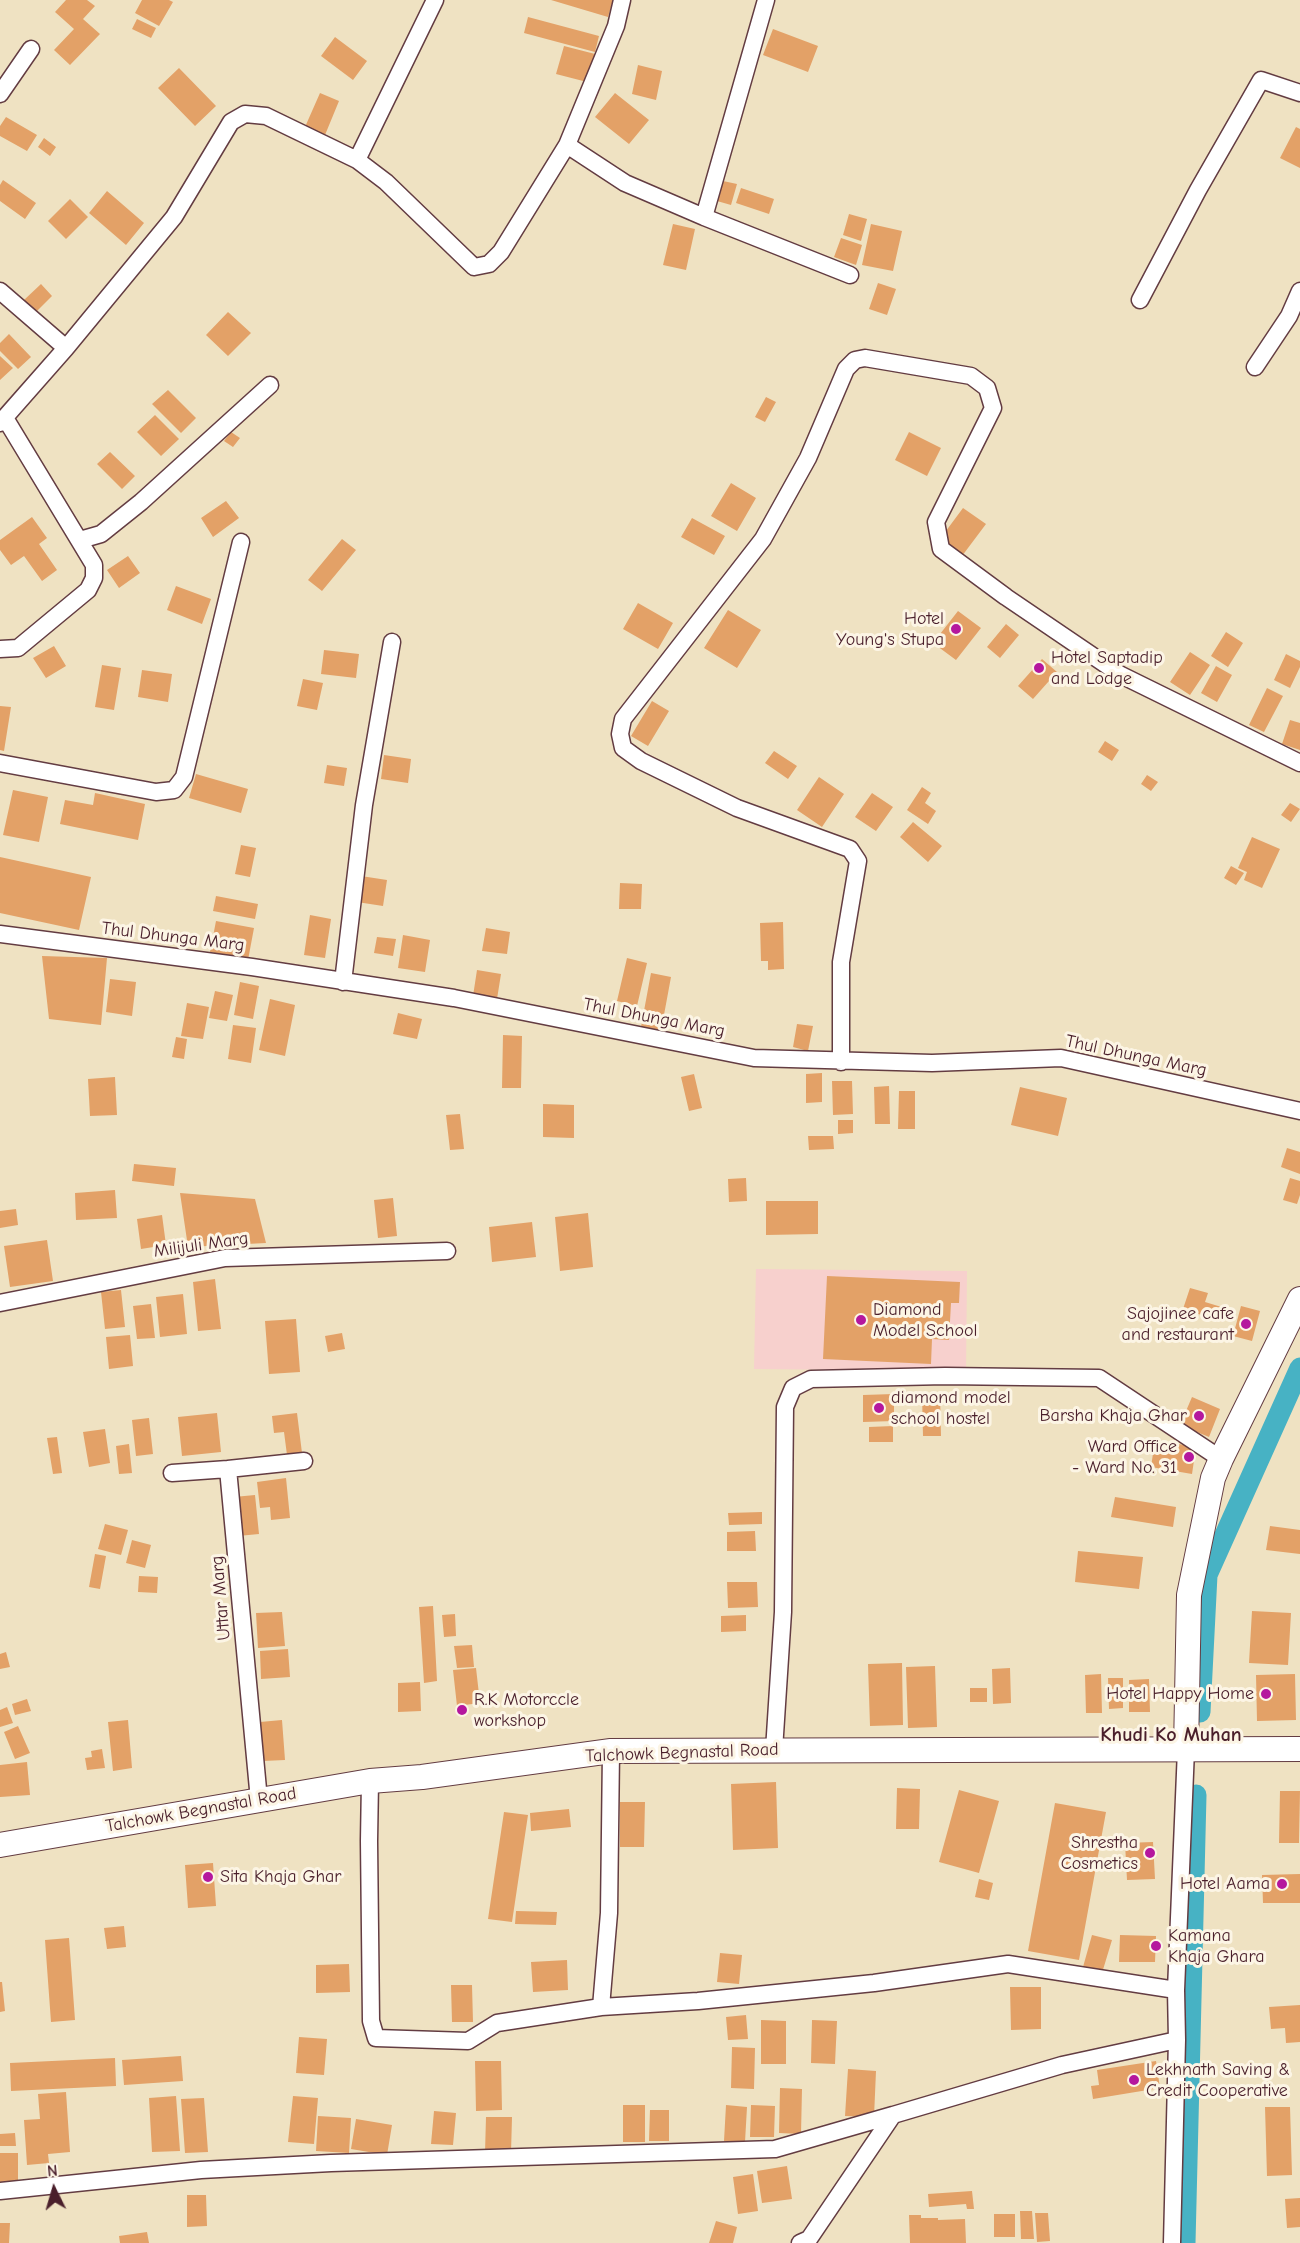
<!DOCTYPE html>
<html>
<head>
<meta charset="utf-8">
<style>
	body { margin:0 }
	#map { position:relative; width:1300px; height:2243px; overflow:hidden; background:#efe2c2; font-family:"Comic Neue",sans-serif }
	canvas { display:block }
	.north { position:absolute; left:24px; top:2159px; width:60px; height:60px; -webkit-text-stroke:4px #fcf5e5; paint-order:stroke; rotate:355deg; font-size:16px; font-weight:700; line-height:24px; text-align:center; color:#4a1f2b }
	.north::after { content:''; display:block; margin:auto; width:21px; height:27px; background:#4a1f2b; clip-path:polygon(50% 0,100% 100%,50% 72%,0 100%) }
</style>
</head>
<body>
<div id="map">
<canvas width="1300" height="2243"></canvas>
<div class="north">N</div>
</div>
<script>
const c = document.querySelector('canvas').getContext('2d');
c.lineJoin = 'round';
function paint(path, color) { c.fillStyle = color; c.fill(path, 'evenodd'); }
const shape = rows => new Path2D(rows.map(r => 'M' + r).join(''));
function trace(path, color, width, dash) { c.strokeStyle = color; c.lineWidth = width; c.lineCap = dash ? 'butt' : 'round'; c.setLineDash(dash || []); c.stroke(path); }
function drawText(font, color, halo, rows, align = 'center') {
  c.font = font + ' "Comic Neue",sans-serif'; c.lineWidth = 6; c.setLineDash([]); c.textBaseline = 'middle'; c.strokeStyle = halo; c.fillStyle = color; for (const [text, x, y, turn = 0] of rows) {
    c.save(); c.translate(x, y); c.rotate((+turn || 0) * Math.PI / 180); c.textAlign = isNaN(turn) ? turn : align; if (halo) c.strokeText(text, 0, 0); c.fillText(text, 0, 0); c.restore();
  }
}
const built = shape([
	[756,1269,967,1271,966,1371,754,1369]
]);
const canal = shape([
	[1200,1712,1207,1575,1300,1368],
	[1185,2243,1196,1795]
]);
const building = shape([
	[66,0,87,0,95,6,83,19,100,34,70,65,54,50,74,29,55,12],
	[142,0,169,0,173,2,159,26,135,13],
	[551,0,613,0,608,17],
	[528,17,599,36,595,52,524,33],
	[137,19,156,28,151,38,132,29],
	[773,29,818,46,808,72,763,55],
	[335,37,367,61,353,80,321,56],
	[564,46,595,54,587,82,556,74],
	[638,65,662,71,656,100,632,94],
	[179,68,216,106,195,126,158,88],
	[320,93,339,101,325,135,305,127],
	[615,93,649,120,629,144,595,117],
	[6,117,37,135,27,151,0,136,0,126],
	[1296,127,1300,129,1300,168,1280,158],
	[44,138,56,147,50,156,38,147],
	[3,180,36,203,25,219,0,201,0,185],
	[723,181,737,184,731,205,717,201],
	[741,188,774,199,769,214,736,203],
	[107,191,144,223,126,245,89,213],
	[70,199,88,217,66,239,48,221],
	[849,214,867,219,861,241,843,235],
	[673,224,695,229,686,270,663,265],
	[871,224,902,231,893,271,862,265],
	[841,238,862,245,856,265,834,257],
	[878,283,896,289,887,315,869,309],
	[41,284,52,296,36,312,24,300],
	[228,312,251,333,228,356,206,335],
	[9,334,31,357,18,369,0,351,0,343],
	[0,356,13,368,0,380],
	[168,390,196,418,181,433,152,404],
	[766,397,776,402,765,422,755,417],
	[155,415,179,439,161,456,137,432],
	[231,432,240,438,233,447,224,441],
	[909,432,941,448,927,476,895,460],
	[110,452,135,476,122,489,97,464],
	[731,483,756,498,737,531,711,516],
	[226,501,239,518,213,537,201,518],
	[963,508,986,524,962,556,940,539],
	[32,517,47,538,39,544,57,570,42,581,24,556,11,565,0,550,0,540],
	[692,518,725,536,714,555,681,537],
	[342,539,356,550,322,591,308,580],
	[128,556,140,573,119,588,107,570],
	[176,586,211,599,202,624,167,610],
	[638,603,673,623,658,649,623,629],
	[728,610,761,630,737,668,704,648],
	[958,611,981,628,956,660,933,643],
	[1006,624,1019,635,1000,658,987,647],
	[1226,632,1243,643,1228,667,1211,656],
	[54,646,66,666,46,678,33,658],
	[324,650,359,654,356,678,321,674],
	[1190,652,1210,665,1190,695,1170,682],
	[1286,654,1300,661,1300,667,1290,688,1274,680],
	[1042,659,1057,672,1033,699,1018,686],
	[102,665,121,668,114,710,95,707],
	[1216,666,1232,675,1217,702,1201,693],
	[142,670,172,674,168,702,138,697],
	[303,679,323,683,317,710,297,706],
	[1267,688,1283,696,1264,732,1249,725],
	[652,701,669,711,648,746,631,736],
	[0,706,11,707,4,751,0,750],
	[1290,720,1300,723,1300,750,1282,744],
	[1105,741,1119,750,1112,761,1098,752],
	[774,751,797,766,788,779,765,763],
	[384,755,411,759,408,783,381,779],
	[327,765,347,768,344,786,324,783],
	[196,774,248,789,241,813,189,798],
	[1147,775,1158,782,1151,791,1141,784],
	[819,777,844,794,822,827,797,810],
	[922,787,931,793,925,803,936,811,928,824,907,810],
	[13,790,48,797,39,842,3,835],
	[95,793,145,804,138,840,60,824,65,800,93,805],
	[872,793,893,807,876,831,855,817],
	[1290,803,1300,809,1291,822,1281,815],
	[913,822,942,846,928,862,900,837],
	[1252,837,1280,849,1262,888,1244,880,1247,872,1238,868],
	[241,845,256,848,250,877,235,874],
	[0,857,91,877,79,930,0,913],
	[1231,866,1244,873,1236,885,1224,878],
	[361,876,387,880,383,906,357,902],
	[620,883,642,884,641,909,619,909],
	[216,896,258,904,255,919,213,911],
	[310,915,331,919,325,958,304,955],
	[216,921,254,928,248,960,210,952],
	[783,922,784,969,768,970,768,961,761,961,760,923],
	[486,928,510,932,507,954,482,951],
	[403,935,430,940,425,972,398,968],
	[377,937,396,939,393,956,374,953],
	[42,956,107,958,101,1025,49,1019],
	[627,958,647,963,637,1006,617,1001],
	[477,970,501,974,497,999,473,996],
	[651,973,671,977,661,1031,641,1027],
	[110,979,136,982,132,1016,106,1012],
	[240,982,259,986,253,1019,234,1015],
	[215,991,233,995,227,1021,209,1018],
	[270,999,295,1005,285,1056,259,1050],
	[187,1003,209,1007,203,1039,181,1036],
	[398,1013,422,1019,417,1039,393,1034],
	[797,1024,813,1026,808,1051,793,1047],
	[233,1025,256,1028,251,1063,228,1059],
	[503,1035,522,1036,521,1088,502,1088],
	[176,1037,187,1039,184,1059,172,1057],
	[822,1073,822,1102,806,1103,806,1074],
	[694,1074,702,1108,689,1111,681,1077],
	[115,1077,117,1115,90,1116,88,1079],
	[832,1081,852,1081,853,1114,833,1115],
	[889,1086,890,1124,875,1124,874,1087],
	[1020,1087,1067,1098,1058,1136,1011,1125],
	[899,1091,915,1091,915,1129,898,1129],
	[543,1104,574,1105,574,1138,543,1137],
	[460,1114,464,1149,450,1150,446,1115],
	[838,1120,853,1120,853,1133,838,1134],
	[808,1136,833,1136,834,1149,809,1150],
	[1287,1148,1300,1152,1300,1174,1281,1167],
	[134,1164,176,1168,174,1186,132,1181],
	[746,1178,747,1201,729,1202,728,1179],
	[1290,1178,1300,1181,1300,1195,1297,1204,1283,1200],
	[115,1190,117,1218,76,1220,75,1193],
	[180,1193,255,1199,266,1243,188,1247],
	[393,1198,397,1236,378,1238,374,1200],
	[766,1201,818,1201,818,1234,766,1235],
	[16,1209,18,1225,0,1228,0,1211],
	[588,1213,593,1267,560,1271,555,1217],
	[162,1215,166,1245,141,1249,137,1219],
	[532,1222,536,1257,492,1262,489,1227],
	[47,1240,53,1281,10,1287,4,1246],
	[827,1276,960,1282,959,1303,951,1303,949,1340,932,1339,931,1364,823,1359],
	[215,1279,221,1329,198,1331,193,1282],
	[1190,1288,1208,1293,1205,1302,1228,1309,1223,1322,1183,1309],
	[121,1290,125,1327,105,1329,101,1292],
	[183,1294,187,1334,160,1337,156,1297],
	[151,1304,155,1338,137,1339,133,1306],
	[1241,1306,1260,1311,1252,1341,1233,1336],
	[296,1319,300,1372,269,1374,265,1321],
	[342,1333,345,1349,328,1352,325,1336],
	[130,1335,133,1366,109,1369,106,1337],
	[894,1394,894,1421,863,1422,863,1395],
	[922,1394,940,1394,941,1436,923,1436],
	[1192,1397,1220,1409,1209,1437,1180,1425],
	[217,1413,221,1452,182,1456,178,1417],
	[297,1413,302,1453,287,1455,284,1432,274,1433,272,1416],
	[149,1418,153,1454,136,1456,132,1420],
	[893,1426,893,1442,869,1442,869,1427],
	[105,1429,110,1463,89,1467,83,1432],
	[57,1437,62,1473,53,1474,47,1438],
	[1155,1440,1196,1447,1192,1474,1151,1467],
	[129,1444,132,1473,119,1474,116,1446],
	[286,1478,290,1518,271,1520,270,1507,260,1508,257,1482],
	[255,1495,259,1534,238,1536,234,1497],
	[1115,1497,1176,1507,1173,1527,1111,1517],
	[762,1512,762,1524,729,1525,728,1513],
	[105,1524,128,1530,121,1555,98,1549],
	[1270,1526,1300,1530,1300,1554,1266,1550],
	[755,1531,756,1551,727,1551,727,1532],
	[132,1540,151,1545,145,1568,126,1563],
	[1078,1551,1143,1557,1139,1589,1075,1582],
	[95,1554,106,1556,100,1589,89,1587],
	[139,1576,158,1577,157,1593,138,1592],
	[727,1582,757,1582,758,1607,728,1608],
	[433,1606,437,1681,424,1683,419,1607],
	[1252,1611,1291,1613,1288,1665,1249,1663],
	[282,1612,285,1646,258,1648,256,1613],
	[455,1614,456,1636,444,1637,442,1615],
	[746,1615,746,1631,721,1632,721,1616],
	[472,1645,474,1667,457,1668,454,1646],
	[288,1649,290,1677,261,1679,260,1651],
	[6,1652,10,1667,0,1669,0,1654],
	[902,1663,903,1725,870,1726,868,1664],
	[935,1666,937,1727,908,1728,906,1667],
	[476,1668,480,1703,457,1706,453,1670],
	[1010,1668,1011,1703,993,1704,992,1669],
	[1101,1674,1102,1713,1086,1713,1085,1675],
	[1295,1674,1296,1720,1257,1721,1256,1675],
	[1108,1678,1123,1678,1123,1708,1109,1709],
	[1149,1679,1150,1712,1129,1712,1129,1680],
	[420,1682,421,1711,398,1712,398,1683],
	[970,1688,987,1688,987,1702,970,1702],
	[27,1699,31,1711,15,1715,12,1704],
	[7,1707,13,1723,0,1727,0,1710],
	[128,1720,132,1768,113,1771,108,1722],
	[282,1720,285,1760,263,1761,260,1722],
	[18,1726,30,1753,15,1759,4,1732],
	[102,1749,105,1768,87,1770,85,1758,92,1757,91,1751],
	[27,1762,30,1795,0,1797,0,1765],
	[776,1782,778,1848,733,1850,731,1784],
	[897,1788,920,1789,919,1829,896,1829],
	[959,1790,999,1801,979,1873,939,1862],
	[1280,1791,1300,1791,1299,1843,1279,1843],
	[620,1802,645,1802,644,1847,620,1847],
	[1055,1803,1106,1812,1079,1960,1028,1951],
	[569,1809,571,1827,531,1831,530,1813],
	[504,1812,528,1815,512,1922,488,1919],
	[1153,1842,1155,1879,1127,1880,1125,1843],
	[213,1863,216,1906,188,1908,185,1865],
	[1300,1874,1300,1903,1263,1903,1262,1875],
	[979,1879,993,1883,989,1900,975,1897],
	[516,1911,557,1912,556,1925,515,1924],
	[124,1926,126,1947,107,1949,104,1928],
	[1092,1935,1112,1940,1102,1973,1083,1967],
	[1120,1935,1156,1936,1155,1962,1119,1962],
	[69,1938,75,2020,51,2022,45,1940],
	[720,1953,742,1955,739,1984,717,1982],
	[567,1960,568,1990,533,1992,531,1962],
	[349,1964,350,1992,316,1993,316,1965],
	[0,1982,2,1982,5,2011,0,2012],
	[451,1985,472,1985,473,2022,452,2022],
	[1010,1987,1041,1987,1041,2029,1011,2030],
	[1300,2005,1300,2042,1286,2043,1285,2028,1271,2029,1269,2007],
	[746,2015,748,2039,728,2040,726,2017],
	[761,2020,786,2021,786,2064,761,2064],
	[812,2020,837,2021,835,2064,811,2063],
	[299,2037,327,2039,324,2075,296,2073],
	[732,2047,755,2048,754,2089,731,2088],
	[181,2056,183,2081,124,2085,122,2060],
	[115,2058,116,2086,11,2091,10,2063],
	[475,2061,501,2061,502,2110,476,2111],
	[1156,2061,1160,2088,1093,2099,1091,2086,1099,2085,1097,2070],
	[848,2069,876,2071,874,2117,845,2116],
	[780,2088,802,2089,801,2134,779,2133],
	[66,2092,70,2152,48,2154,49,2163,27,2165,24,2120,40,2119,38,2094],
	[176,2096,180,2151,152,2152,149,2098],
	[293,2096,318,2098,314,2144,288,2142],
	[204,2098,208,2152,185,2153,181,2099],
	[623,2105,645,2105,645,2142,623,2142],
	[726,2105,747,2107,745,2142,724,2141],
	[751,2105,775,2106,774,2137,750,2137],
	[1265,2107,1290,2107,1292,2175,1267,2176],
	[650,2110,669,2110,669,2141,649,2141],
	[434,2111,456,2113,453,2145,431,2144],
	[318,2116,351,2118,349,2153,316,2151],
	[486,2117,512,2117,511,2153,485,2153],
	[356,2119,392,2125,387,2155,351,2149],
	[15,2133,16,2146,0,2146,0,2134],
	[0,2153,18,2153,18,2183,0,2183],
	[787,2166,792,2199,762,2203,757,2171],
	[753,2174,758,2211,738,2214,733,2177],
	[972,2191,974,2209,967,2209,966,2204,929,2207,928,2194],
	[187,2195,206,2195,207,2226,187,2227],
	[1300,2198,1300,2227,1287,2228,1285,2199],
	[1020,2211,1032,2211,1034,2239,1021,2239],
	[1035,2213,1048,2213,1050,2241,1037,2242],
	[994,2214,1015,2214,1015,2237,994,2237],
	[909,2215,921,2215,921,2218,938,2218,938,2220,965,2219,966,2243,910,2243],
	[716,2221,737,2227,733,2243,709,2243],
	[0,2223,10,2223,9,2243,0,2243],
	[147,2232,149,2243,120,2243,119,2236]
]);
const street = shape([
	[0,94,31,49],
	[567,145,616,26,622,0],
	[357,160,435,0],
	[704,217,766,0],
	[0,291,66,348],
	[1140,300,1198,190,1261,80,1300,93],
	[1255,367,1289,316,1300,291],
	[0,423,66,348,174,217,231,122,245,114,266,116,357,160,386,182,474,267,489,264,501,252,567,145,625,183,704,217,850,275],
	[80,540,101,534,141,502,270,385],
	[0,649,18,648,88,590,94,578,94,565,5,418],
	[0,763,156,792,174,790,184,777,241,542],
	[0,934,252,967,454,998,754,1058,932,1063,1061,1058,1300,1111],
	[343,982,364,805,392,642],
	[841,1062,841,962,858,861,850,849,737,808,641,761,623,748,620,734,623,719,763,539,808,458,846,369,855,360,865,358,971,376,987,388,993,408,936,522,941,549,1006,597,1121,675,1300,763],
	[0,1303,225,1258,447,1251],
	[172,1473,228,1469],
	[774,1750,783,1612,785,1407,793,1388,811,1379,945,1376,1099,1378,1221,1459],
	[611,1751,609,1913,601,2007,698,2001,874,1983,1008,1964,1176,1990],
	[370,1781,369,1841,371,2021,376,2038,468,2041,497,2023,601,2007],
	[259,1800,228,1469,304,1461],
	[0,2191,201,2170,331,2163,775,2149,893,2115],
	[800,2243,809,2239,893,2115,1062,2065,1177,2040],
	[1172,2243,1177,2040,1176,1990,1186,1749]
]);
const secondary = shape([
	[1186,1749,1189,1595,1213,1478,1221,1459,1300,1299],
	[0,1845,370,1781,422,1777,611,1751,1300,1749]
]);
const markers = [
	[956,629,6,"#b5179e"],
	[1039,668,6,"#b5179e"],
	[861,1320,6,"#b5179e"],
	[1246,1324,6,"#b5179e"],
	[879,1408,6,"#b5179e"],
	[1199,1416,6,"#b5179e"],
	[1189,1457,6,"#b5179e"],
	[1266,1694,6,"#b5179e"],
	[462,1710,6,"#b5179e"],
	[1150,1853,6,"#b5179e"],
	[208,1877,6,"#b5179e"],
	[1282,1884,6,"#b5179e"],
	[1156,1946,6,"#b5179e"],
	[1134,2080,6,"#b5179e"]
];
const poiNames = [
	["Hotel",944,619],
	["Young's Stupa",944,640],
	["Hotel Saptadip",1051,658,"left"],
	["and Lodge",1051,679,"left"],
	["Diamond",873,1310,"left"],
	["Model School",873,1331,"left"],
	["Sajojinee cafe",1234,1314],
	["and restaurant",1234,1335],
	["diamond model",891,1398,"left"],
	["school hostel",891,1419,"left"],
	["Barsha Khaja Ghar",1187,1416],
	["Ward Office",1177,1447],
	["- Ward No. 31",1177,1468],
	["Hotel Happy Home",1254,1694],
	["R.K Motorccle",474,1700,"left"],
	["workshop",474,1721,"left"],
	["Shrestha",1138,1843],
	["Cosmetics",1138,1864],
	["Sita Khaja Ghar",220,1877,"left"],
	["Hotel Aama",1270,1884],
	["Kamana",1168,1936,"left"],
	["Khaja Ghara",1168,1957,"left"],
	["Lekhnath Saving &",1146,2070,"left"],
	["Credit Cooperative",1146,2091,"left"]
];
const streetNames = [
	["Thul Dhunga Marg",173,937,7],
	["Thul Dhunga Marg",654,1018,11],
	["Thul Dhunga Marg",1136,1056,12],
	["Milijuli Marg",201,1245,-8],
	["Uttar Marg",221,1598,-95],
	["Talchowk Begnastal Road",682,1753,-2],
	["Talchowk Begnastal Road",201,1810,-10]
];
const neighbourhoodNames = [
	["Khudi Ko Muhan",1171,1735]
];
paint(built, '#f7d0cd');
trace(canal, '#47b2c4', 21);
paint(building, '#e3a167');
trace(street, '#633c42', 19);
trace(secondary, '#633c42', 26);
trace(street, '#fff', 16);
trace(secondary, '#fff', 24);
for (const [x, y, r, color] of markers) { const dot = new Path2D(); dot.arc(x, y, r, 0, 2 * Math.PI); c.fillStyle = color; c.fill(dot); trace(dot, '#fcf5e5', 2); }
drawText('18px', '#4a1f2b', '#fcf5e5', poiNames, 'right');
drawText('18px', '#4a1f2b', '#fcf5e5', streetNames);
drawText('bold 20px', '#4a1f2b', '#fcf5e5', neighbourhoodNames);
</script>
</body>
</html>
